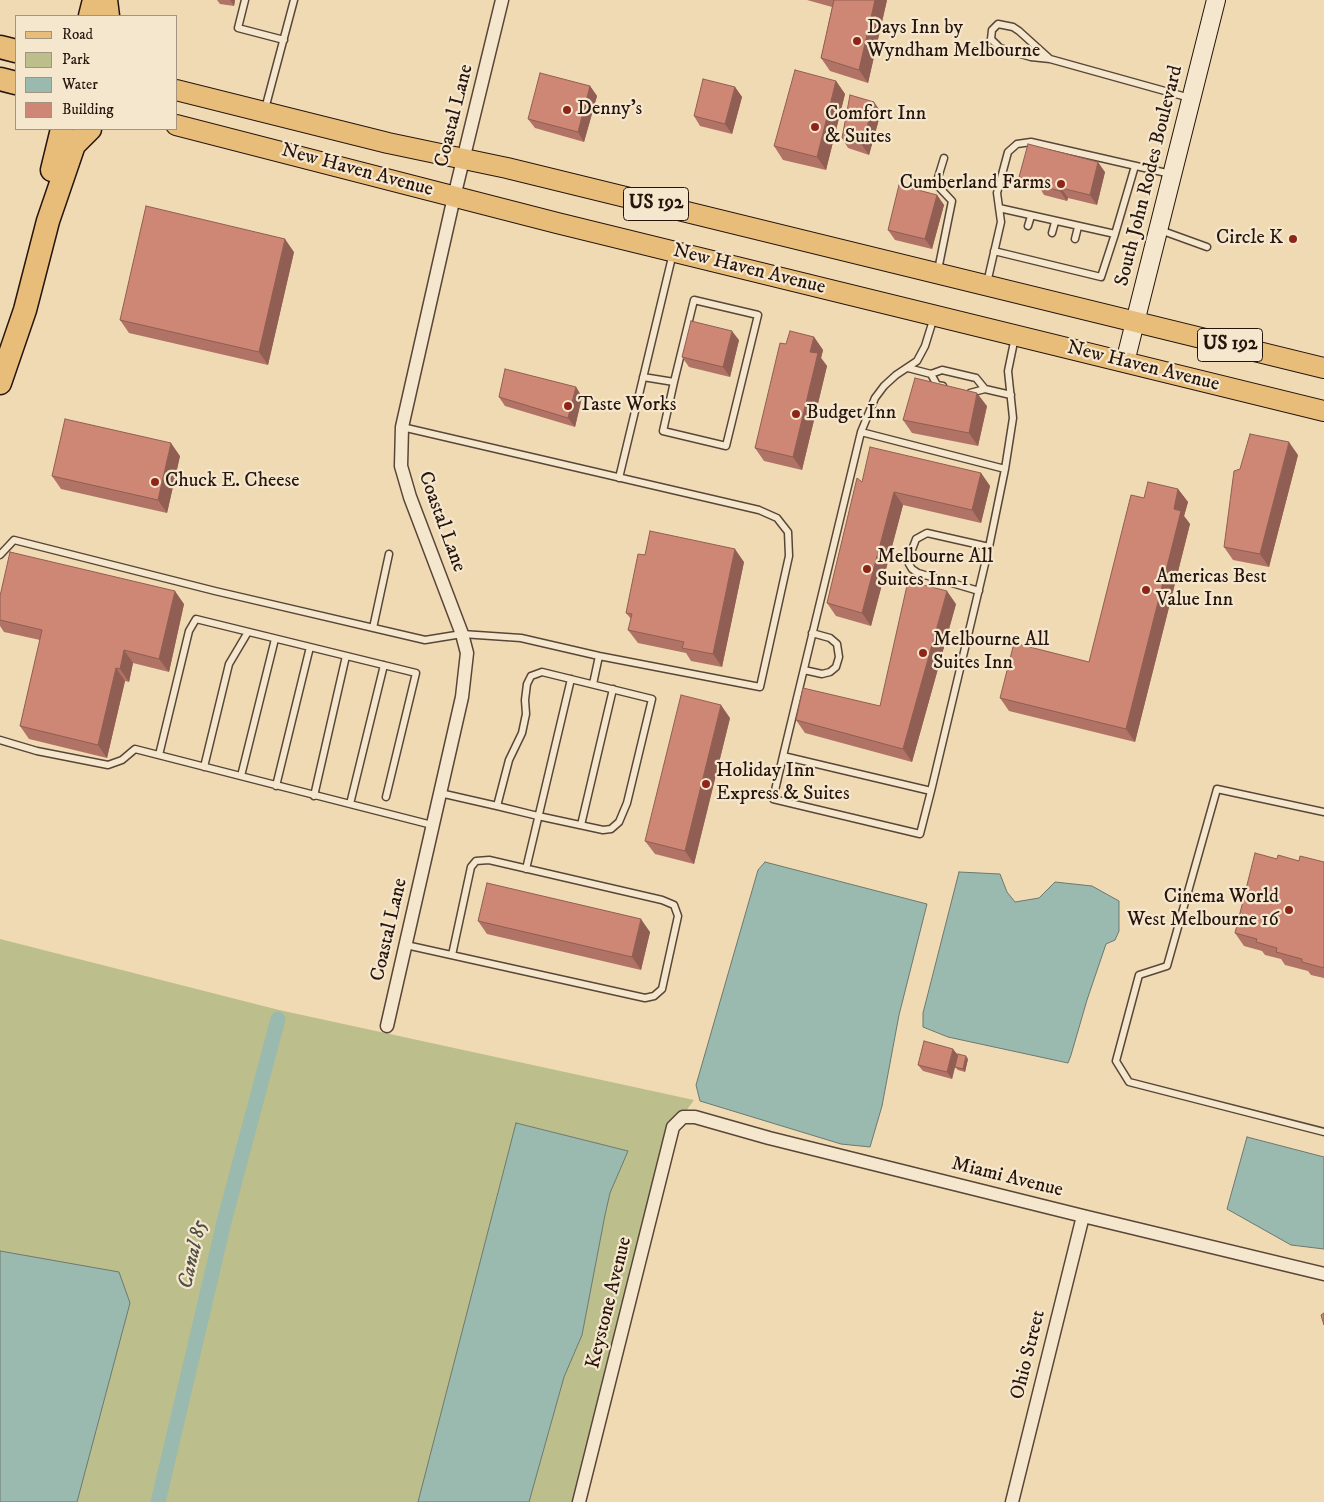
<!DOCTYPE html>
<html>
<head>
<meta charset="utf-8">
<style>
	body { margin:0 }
	#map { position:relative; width:1324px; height:1502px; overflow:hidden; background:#f0dab4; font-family:"IM FELL DW Pica",serif }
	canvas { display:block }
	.legend { position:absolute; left:15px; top:15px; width:162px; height:115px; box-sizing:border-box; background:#f5e7ce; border:1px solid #a39381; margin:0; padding:6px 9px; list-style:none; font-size:15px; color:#27150d }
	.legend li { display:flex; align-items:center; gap:10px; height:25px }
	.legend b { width:25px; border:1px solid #a39381 }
</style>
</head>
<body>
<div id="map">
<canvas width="1324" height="1502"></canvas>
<ul class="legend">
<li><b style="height:6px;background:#e8bd7a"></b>Road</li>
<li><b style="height:14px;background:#bcbe8b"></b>Park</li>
<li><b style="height:14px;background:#9abaaf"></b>Water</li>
<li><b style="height:14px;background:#ce8675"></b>Building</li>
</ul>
</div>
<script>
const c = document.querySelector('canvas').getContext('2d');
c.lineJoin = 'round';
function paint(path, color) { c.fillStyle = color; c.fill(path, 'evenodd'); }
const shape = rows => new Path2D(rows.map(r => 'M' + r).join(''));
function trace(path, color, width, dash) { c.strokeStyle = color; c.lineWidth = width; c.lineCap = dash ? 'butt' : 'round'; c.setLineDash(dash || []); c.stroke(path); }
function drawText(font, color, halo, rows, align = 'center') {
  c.font = font + ' "IM FELL DW Pica",serif'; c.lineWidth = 4.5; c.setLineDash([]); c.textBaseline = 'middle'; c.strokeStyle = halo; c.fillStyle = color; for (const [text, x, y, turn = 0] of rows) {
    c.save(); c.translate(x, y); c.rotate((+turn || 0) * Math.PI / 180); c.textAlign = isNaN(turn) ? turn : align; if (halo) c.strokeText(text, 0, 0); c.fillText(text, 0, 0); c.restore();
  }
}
const green = shape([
	[0,939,279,1010,694,1100,676,1125,579,1502,529,1502,564,1377,582,1335,605,1215,610,1193,628,1151,516,1123,418,1502,77,1502,130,1303,118,1272,0,1251]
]);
const water = shape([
	[765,862,927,904,899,1015,882,1106,870,1147,841,1144,700,1101,696,1085,758,870,765,862],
	[959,872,1000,874,1007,892,1015,902,1039,898,1055,882,1092,886,1119,901,1119,931,1115,940,1106,944,1087,1000,1071,1055,1068,1063,948,1037,923,1027,923,1013,959,872],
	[516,1123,628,1151,610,1193,605,1215,582,1335,564,1377,529,1502,418,1502,516,1123],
	[1247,1137,1324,1157,1324,1249,1291,1245,1227,1209,1247,1137],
	[0,1251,119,1272,130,1303,77,1502,0,1502,0,1251]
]);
const canal = shape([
	[158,1502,225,1218,278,1019]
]);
const lane = shape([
	[245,0,238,28,284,40],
	[1050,59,1031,57,1000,48,991,39,992,30,998,24,1013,27,1019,31,1050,59,1190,98],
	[265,109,294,0],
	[999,208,1115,234,1135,166],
	[1028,226,1031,216],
	[1160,230,1207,247],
	[1052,233,1055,222],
	[1075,239,1078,227],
	[994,251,1101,277,1115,234],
	[938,270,952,201,936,184,944,158],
	[987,283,1001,222,997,193,1008,152,1017,144,1031,142,1171,174],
	[908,368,931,374,942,370,976,378,985,389],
	[931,374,937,385,943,386],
	[643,377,674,382,663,431,726,446,758,315,694,300,674,382],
	[970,393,985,389,1011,395],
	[861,432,1005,469,989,547,931,791,783,756,861,432,875,398,884,386,896,375,917,361,925,346,934,317],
	[1005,469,1013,418,1008,371,1015,337],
	[619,478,673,253],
	[0,555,14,540,215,591,425,640,462,634,521,638,599,656,760,687,789,556,788,532,777,518,759,510,402,427],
	[979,591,918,573,912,569,909,564,910,555,916,539,927,533,989,547],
	[373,628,389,554],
	[804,670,822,674,830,672,836,667,839,657,837,644,830,638,812,633],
	[593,684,599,656],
	[0,740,37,751,108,765,122,760,135,749,432,825],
	[159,755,189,631,196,619,416,673,386,797],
	[783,756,773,799,920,834,931,791],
	[204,767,229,664,248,632],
	[241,776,275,639],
	[276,786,310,647],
	[440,793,497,806,538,816,603,830,611,829,619,822,627,803,652,699,542,672,531,676,527,684,525,700,526,714,522,733,509,760,497,806],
	[314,796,346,656],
	[350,804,384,665],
	[1324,812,1217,789,1167,966,1139,975,1116,1061,1129,1082,1324,1132],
	[581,825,613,689],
	[526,869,571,679],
	[406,945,645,998,654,996,662,989,678,916,674,905,662,900,489,860,476,861,471,867,452,955]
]);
const street = shape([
	[387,1026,462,697,467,653,462,634,410,497,401,466,402,427,454,197,502,0],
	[579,1502,673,1127,683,1117,695,1117,769,1138,1083,1216,1324,1274],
	[1012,1502,1083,1216]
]);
const secondary = shape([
	[1125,362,1216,0]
]);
const primary = shape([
	[176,90,388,143,507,168,1324,368],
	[176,125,557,223,1324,411]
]);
const highway = shape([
	[106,0,108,16],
	[90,16,94,0],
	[0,47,16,51],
	[0,79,16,83],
	[52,170,62,129],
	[0,383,25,310,48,221,74,145,90,129]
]);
const wall = shape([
	[217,0,235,0,234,6,220,4],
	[807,0,887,0,868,83,830,71,821,58,832,7],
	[836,81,845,94,826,170,783,160,774,146],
	[590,86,597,96,584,142,535,128,528,119],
	[735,87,742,97,732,134,700,126,694,116],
	[881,112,869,155,848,148,842,138],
	[1105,172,1097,205,1068,198,1067,201,1044,195,1041,190,1026,187,1019,177],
	[937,195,944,205,932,249,895,240,888,230],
	[294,252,268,365,129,333,120,320],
	[814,337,823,350,821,358,827,366,802,470,764,461,755,448,786,344],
	[739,340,730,377,689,367,682,357],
	[576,387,582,397,575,427,505,406,499,397],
	[987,406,978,446,912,433,903,420],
	[1298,455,1269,567,1233,560,1224,547],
	[180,456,167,513,61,489,52,476],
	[981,473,990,486,981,523,903,505,871,626,836,616,827,603,862,482],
	[1178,489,1188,502,1184,516,1190,524,1135,742,1009,711,1000,698,1089,662,1144,498],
	[645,555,744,562,722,667,691,661,686,653,638,643,628,630,631,619,626,613],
	[0,596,184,604,169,672,133,663,129,682,125,681,107,758,29,739,20,726,40,640,4,632,0,626],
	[956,604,912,762,805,733,796,720,880,706],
	[730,718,694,864,655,854,645,841],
	[1277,859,1324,862,1324,978,1311,975,1308,971,1285,965,1281,959,1265,955,1262,951,1244,946,1235,933],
	[478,921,650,932,641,970,487,934],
	[958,1055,952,1079,923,1071,918,1065],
	[968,1059,965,1072,958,1070,955,1067]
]);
const shadedWall = shape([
	[230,0,235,0,234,6],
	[875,0,887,0,868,83,859,70],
	[836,81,845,94,826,170,817,157],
	[590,86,597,96,584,142,578,132],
	[735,87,742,97,732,134,725,124],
	[874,102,881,112,869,155,862,145],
	[1098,162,1105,172,1097,205,1090,195],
	[1061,188,1068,198,1067,201,1060,191],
	[937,195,944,205,932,249,925,239],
	[285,239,294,252,268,365,259,352],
	[732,331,739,340,730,377,723,367],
	[814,337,823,350,821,358,827,366,802,470,793,457,810,352],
	[576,387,582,397,575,427,568,418],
	[977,393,987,406,978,446,969,433],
	[1289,442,1298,455,1269,567,1260,554],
	[171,443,180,456,167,513,158,500],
	[981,473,990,486,981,523,972,510],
	[1178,489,1188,502,1184,516,1190,524,1135,742,1126,729],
	[894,492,903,505,871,626,862,613],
	[735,549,744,562,722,667,713,654],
	[175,591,184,604,169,672,159,659],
	[947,591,956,604,912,762,903,749],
	[124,650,133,663,129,682,120,669],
	[116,668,125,681,107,758,98,745],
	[721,705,730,718,694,864,685,851],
	[641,919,650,932,641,970,632,957],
	[953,1049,958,1055,952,1079,947,1072],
	[966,1056,968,1059,965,1072,963,1069]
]);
const building = shape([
	[834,0,875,0,859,70,821,58,834,0],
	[795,70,836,81,817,157,774,146,795,70],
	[540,73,590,86,578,132,528,119,540,73],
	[703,79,735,87,725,124,694,116,703,79],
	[850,95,874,102,862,145,842,138,850,95],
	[1028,144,1098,162,1090,195,1061,188,1060,191,1037,185,1038,182,1019,177,1028,144],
	[899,185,937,195,925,239,888,230,899,185],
	[146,206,285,239,259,352,120,320,146,206],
	[691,321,732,331,723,367,682,357,691,321],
	[790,331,814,337,810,352,818,353,793,457,755,448,780,343,786,344,790,331],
	[505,369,576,387,568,418,499,397,505,369],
	[915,378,977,393,969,433,903,420,915,378],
	[65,419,171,443,158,500,52,476,65,419],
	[1250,434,1289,442,1260,554,1224,547,1234,471,1240,469,1250,434],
	[870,447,981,473,972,510,894,492,862,613,827,603,857,478,862,482,870,447],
	[1148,482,1178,489,1174,509,1181,511,1126,729,1000,698,1014,643,1089,662,1131,495,1144,498,1148,482],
	[650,531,735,549,713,654,682,648,684,642,628,630,632,614,626,613,638,554,645,555,650,531],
	[10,552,175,591,159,659,124,650,120,669,116,668,98,745,20,726,42,630,0,620,0,596,10,552],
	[908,581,947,591,903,749,796,720,803,688,880,706,908,581],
	[681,695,721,705,685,851,645,841,681,695],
	[1255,853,1277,859,1278,855,1299,861,1300,856,1324,862,1324,968,1302,962,1302,959,1276,952,1277,948,1256,942,1257,939,1235,933,1255,853],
	[487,883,641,919,632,957,478,921,487,883],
	[924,1041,953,1049,947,1072,918,1065,924,1041],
	[958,1054,966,1056,963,1069,955,1067,958,1054],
	[1324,1313,1324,1325,1321,1315,1324,1313]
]);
const markers = [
	[857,41,5,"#8f2418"],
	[567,110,5,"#8f2418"],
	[815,127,5,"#8f2418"],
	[1061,184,5,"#8f2418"],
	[1293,239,5,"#8f2418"],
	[568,406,5,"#8f2418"],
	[796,414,5,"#8f2418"],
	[155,482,5,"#8f2418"],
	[867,569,5,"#8f2418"],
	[1146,590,5,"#8f2418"],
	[923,653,5,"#8f2418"],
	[706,784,5,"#8f2418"],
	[1289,910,5,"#8f2418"]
];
const shields = [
	[656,204,65],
	[1230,345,65]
];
const shieldNames = [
	["US 192",656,204],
	["US 192",1230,345]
];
const poiNames = [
	["Days Inn by",867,29],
	["Wyndham Melbourne",867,52],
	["Denny's",577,110],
	["Comfort Inn",825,115],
	["& Suites",825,138],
	["Cumberland Farms",1051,184,"right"],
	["Circle K",1283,239,"right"],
	["Taste Works",578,406],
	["Budget Inn",806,414],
	["Chuck E. Cheese",165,482],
	["Melbourne All",877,558],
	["Suites Inn 1",877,581],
	["Americas Best",1156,578],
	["Value Inn",1156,601],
	["Melbourne All",933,641],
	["Suites Inn",933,664],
	["Holiday Inn",716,772],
	["Express & Suites",716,795],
	["Cinema World",1279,898,"right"],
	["West Melbourne 16",1279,921,"right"]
];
const streetNames = [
	["Coastal Lane",455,116,-76],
	["New Haven Avenue",357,171,15],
	["South John Rodes Boulevard",1150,176,-76],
	["New Haven Avenue",749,270,14],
	["New Haven Avenue",1143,367,14],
	["Coastal Lane",441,522,70],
	["Coastal Lane",390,930,-77],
	["Miami Avenue",1007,1178,14],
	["Keystone Avenue",610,1303,-76],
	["Ohio Street",1029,1355,-76]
];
const waterNames = [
	["Canal 85",194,1255,-77]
];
paint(green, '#bcbe8b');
paint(water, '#9abaaf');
trace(water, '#6c786e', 1);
trace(canal, '#9abaaf', 15);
trace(lane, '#594637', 9);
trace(street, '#594637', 15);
trace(secondary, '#27150d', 20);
trace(primary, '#27150d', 22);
trace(highway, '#27150d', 25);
trace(lane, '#f5e7ce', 6);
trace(street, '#f5e7ce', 12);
trace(secondary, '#f5e7ce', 18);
trace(primary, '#e8bd7a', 20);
trace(highway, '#e8bd7a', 22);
paint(wall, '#b17365');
paint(shadedWall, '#905e52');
paint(building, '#ce8675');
trace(building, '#905e52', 1);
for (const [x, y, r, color] of markers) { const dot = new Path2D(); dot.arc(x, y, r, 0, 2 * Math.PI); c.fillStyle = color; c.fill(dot); trace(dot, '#f5e7ce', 2); }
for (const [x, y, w] of shields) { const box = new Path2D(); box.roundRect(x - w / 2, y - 16.5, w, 33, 4); c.fillStyle = '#f5e7ce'; c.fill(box); trace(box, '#27150d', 1); }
drawText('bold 19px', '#27150d', null, shieldNames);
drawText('20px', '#27150d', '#f5e7ce', poiNames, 'left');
drawText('20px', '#27150d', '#f5e7ce', streetNames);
drawText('italic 21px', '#4f4f46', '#f5e7ce', waterNames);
</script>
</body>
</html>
